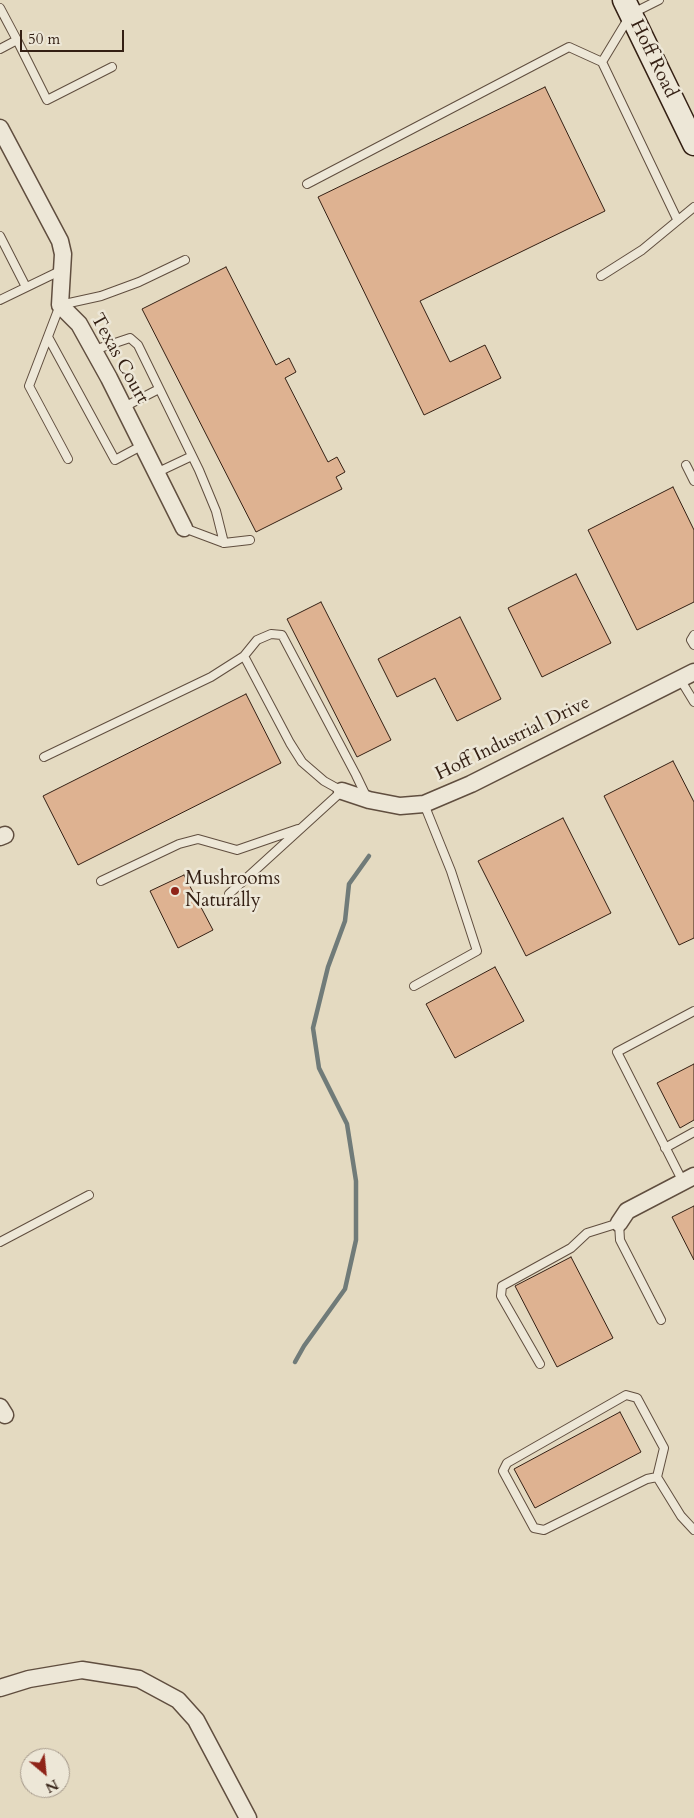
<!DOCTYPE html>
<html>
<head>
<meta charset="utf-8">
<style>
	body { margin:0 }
	#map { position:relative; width:694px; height:1818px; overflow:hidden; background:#e4dac1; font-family:Cardo,serif }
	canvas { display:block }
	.north { position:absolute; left:20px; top:1748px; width:50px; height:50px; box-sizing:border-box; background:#ede7d7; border:1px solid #a39789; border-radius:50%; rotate:152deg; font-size:14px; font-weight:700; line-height:20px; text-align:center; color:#342014 }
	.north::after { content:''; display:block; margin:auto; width:18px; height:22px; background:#8f2418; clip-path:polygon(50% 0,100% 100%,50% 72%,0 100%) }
	.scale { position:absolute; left:20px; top:30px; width:104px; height:22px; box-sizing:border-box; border:2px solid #342014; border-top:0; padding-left:6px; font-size:15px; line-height:18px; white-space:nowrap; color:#342014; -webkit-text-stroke:4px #ede7d7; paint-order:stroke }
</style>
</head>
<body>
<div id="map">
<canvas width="694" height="1818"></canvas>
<div class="north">N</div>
<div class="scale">50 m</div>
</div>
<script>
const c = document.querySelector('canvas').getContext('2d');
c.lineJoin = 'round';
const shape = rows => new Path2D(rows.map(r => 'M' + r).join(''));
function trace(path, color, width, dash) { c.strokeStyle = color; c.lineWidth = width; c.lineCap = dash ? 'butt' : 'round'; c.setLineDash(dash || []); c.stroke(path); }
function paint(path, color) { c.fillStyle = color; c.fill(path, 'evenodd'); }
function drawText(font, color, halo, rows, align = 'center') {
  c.font = font + ' Cardo,serif'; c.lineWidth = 5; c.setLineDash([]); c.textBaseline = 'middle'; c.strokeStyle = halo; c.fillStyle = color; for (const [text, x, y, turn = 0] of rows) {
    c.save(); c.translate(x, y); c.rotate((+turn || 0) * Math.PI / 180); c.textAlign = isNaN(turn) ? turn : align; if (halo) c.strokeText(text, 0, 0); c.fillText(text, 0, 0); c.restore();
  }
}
const stream = shape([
	[295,1362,304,1346,345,1289,356,1240,356,1181,347,1124,319,1068,313,1028,328,967,345,921,349,884,369,856]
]);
const building = shape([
	[545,87,605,211,420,301,450,362,485,345,501,378,424,415,318,197,545,87],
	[226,267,276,365,289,358,296,372,285,378,328,462,337,457,345,472,336,477,342,489,256,532,142,309,226,267],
	[673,487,694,530,694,602,637,630,588,530,673,487],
	[576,574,611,643,542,677,508,608,576,574],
	[321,602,391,740,357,757,287,619,321,602],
	[460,617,501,699,457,721,435,678,397,697,378,659,460,617],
	[246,694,281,763,78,865,43,796,246,694],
	[673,761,694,802,694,938,679,945,604,796,673,761],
	[563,818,611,913,526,956,478,861,563,818],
	[184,875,213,930,178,948,150,891,184,875],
	[495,967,524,1021,455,1058,426,1004,495,967],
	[694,1064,694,1120,680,1128,657,1083,694,1064],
	[694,1206,694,1260,672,1217,694,1206],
	[571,1257,613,1338,557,1367,515,1286,571,1257],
	[620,1412,641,1452,535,1508,514,1469,620,1412]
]);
const lane = shape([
	[659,0,631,14,602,62,677,219],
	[0,8,17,40],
	[0,49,17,40,47,100,112,67],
	[307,184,569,47,602,62],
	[0,236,26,287],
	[601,276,642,250,694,207],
	[0,300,62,270],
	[48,337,115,460,143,445],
	[94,350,130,338,138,345,199,470,216,511,224,543],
	[124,407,159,389],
	[68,459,29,386,60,305,101,296,139,282,185,260],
	[686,465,694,481],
	[156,473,192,456],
	[184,528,224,543,250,540],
	[694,635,691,640,694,645],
	[680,679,694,702],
	[44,757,211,677,244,656,257,640,271,634,282,635,356,775,367,798],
	[101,881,179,844,198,839,237,850,298,829],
	[229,894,342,791,324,781,302,762,290,743,244,656],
	[414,986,477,951,451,871,424,804],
	[665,1148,694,1132],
	[683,1182,617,1052,694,1011],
	[0,1242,89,1195],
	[540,1364,501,1296,502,1286,571,1248,587,1233,619,1223,620,1240,661,1320],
	[657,1477,647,1479,544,1530,534,1528,503,1471,507,1463,626,1395,637,1398,664,1448,657,1477,681,1516,694,1530]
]);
const street = shape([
	[0,128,60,241,63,254,60,305,79,324,109,378,184,528],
	[342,791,369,800,400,806,424,804,471,784,694,672],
	[0,837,5,835],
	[619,1223,627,1211,694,1176],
	[0,1407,5,1415],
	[0,1688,29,1679,82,1670,139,1679,178,1700,196,1720,248,1818]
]);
const secondary = shape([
	[624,0,694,144]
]);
const markers = [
	[175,891,5,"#8f2418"]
];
const streetNames = [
	["Hoff Road",653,59,64],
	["Texas Court",119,359,61],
	["Hoff Industrial Drive",513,739,-26]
];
const poiNames = [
	["Mushrooms",185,880],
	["Naturally",185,902]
];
trace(stream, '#707b79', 4.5);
paint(building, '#deb291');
trace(building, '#342014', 1);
trace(lane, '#604e3f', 10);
trace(street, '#604e3f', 19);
trace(secondary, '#342014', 25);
trace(lane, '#ede7d7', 8);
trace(street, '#ede7d7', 16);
trace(secondary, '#ede7d7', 22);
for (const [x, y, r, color] of markers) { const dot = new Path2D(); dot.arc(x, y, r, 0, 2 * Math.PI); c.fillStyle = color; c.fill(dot); trace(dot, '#ede7d7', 2); }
drawText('19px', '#342014', '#ede7d7', streetNames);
drawText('19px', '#342014', '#ede7d7', poiNames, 'left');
</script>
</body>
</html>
